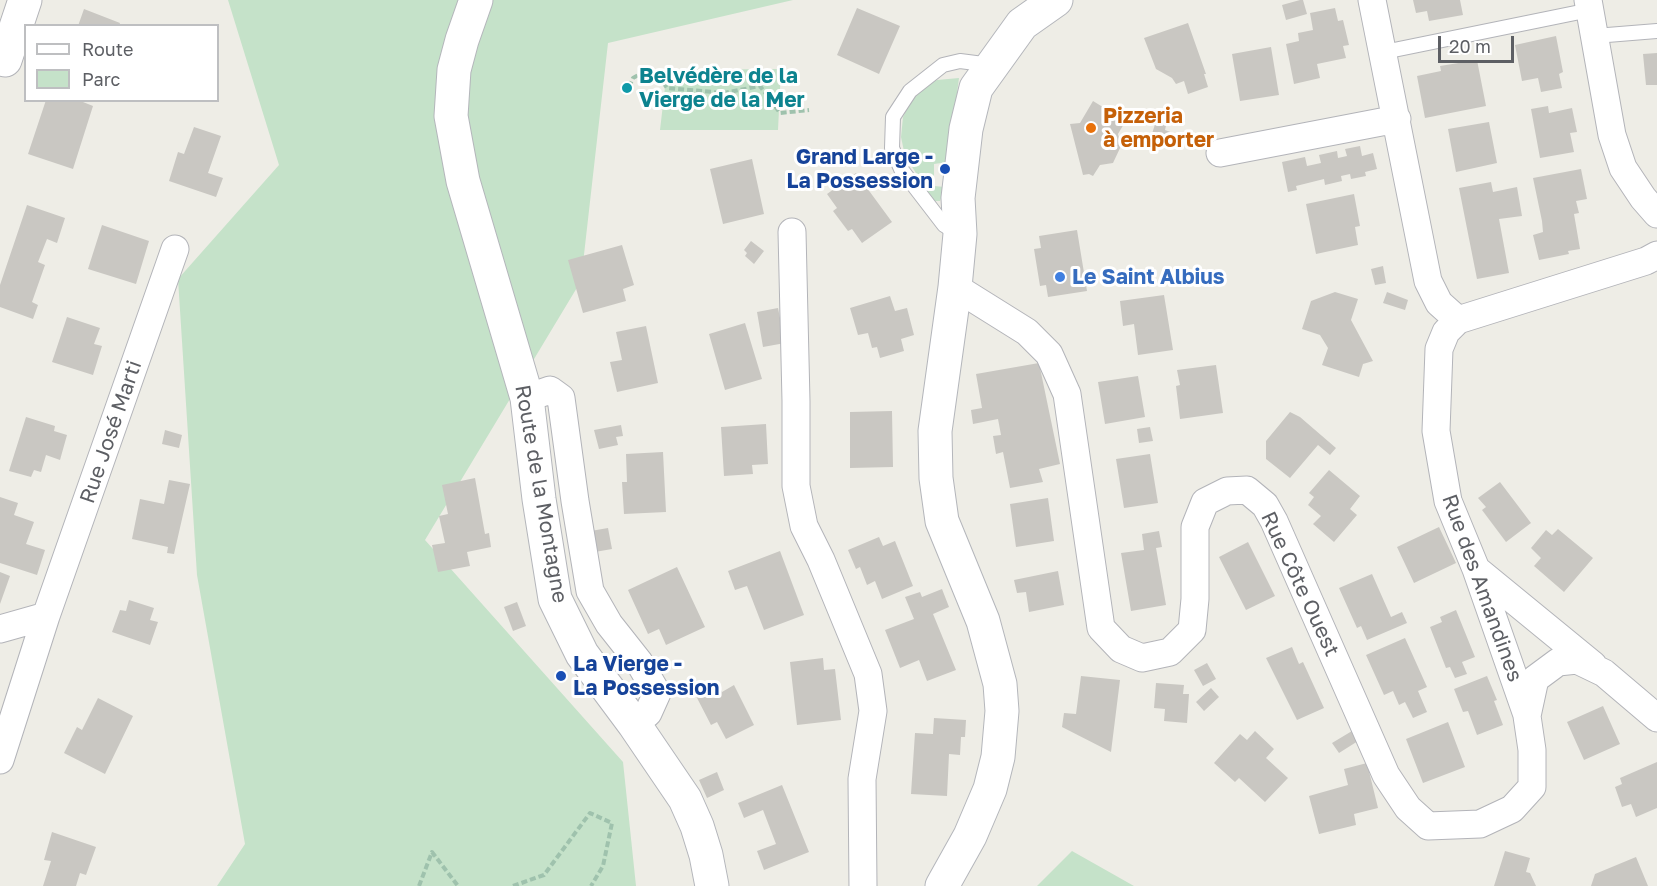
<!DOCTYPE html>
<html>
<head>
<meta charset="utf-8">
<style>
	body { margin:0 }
	#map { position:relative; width:1657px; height:886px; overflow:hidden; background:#eeede6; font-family:"Golos Text",sans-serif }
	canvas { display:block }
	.legend { position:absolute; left:24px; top:24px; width:195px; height:78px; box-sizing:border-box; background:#fff; border:2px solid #bebfc1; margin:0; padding:8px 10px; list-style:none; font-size:18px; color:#5d5f64 }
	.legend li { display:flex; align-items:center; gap:12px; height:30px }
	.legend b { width:30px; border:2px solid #bebfc1 }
	.scale { position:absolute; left:1438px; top:36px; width:76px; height:27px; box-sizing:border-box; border:3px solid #5d5f64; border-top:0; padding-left:8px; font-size:18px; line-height:21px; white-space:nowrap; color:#5d5f64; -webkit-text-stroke:4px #fff; paint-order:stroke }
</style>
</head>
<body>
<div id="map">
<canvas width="1657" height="886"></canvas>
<ul class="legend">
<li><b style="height:8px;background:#fff"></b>Route</li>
<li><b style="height:16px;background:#c5e2c9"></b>Parc</li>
</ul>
<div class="scale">20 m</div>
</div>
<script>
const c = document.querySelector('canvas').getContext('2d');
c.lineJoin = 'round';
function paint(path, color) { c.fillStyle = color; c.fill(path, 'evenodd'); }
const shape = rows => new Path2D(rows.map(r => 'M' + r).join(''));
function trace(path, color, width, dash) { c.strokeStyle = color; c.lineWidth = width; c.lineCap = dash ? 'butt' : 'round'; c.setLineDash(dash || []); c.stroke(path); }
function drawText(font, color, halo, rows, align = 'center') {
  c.font = font + ' "Golos Text",sans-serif'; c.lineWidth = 6; c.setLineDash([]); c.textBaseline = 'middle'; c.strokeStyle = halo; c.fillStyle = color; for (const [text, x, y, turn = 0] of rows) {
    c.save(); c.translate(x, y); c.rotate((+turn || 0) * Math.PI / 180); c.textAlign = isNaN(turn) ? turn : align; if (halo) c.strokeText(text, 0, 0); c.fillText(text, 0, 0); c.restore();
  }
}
const green = shape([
	[228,0,793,0,608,43,581,281,425,540,623,762,636,886,217,886,245,844,197,575,178,279,279,165],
	[781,69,778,130,660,130,667,70],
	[959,78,948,162,934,164,934,186,945,187,940,201,934,201,905,156,901,137,903,117,911,101,923,86,937,80],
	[1072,851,1134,886,1037,886]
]);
const building = shape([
	[1300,0,1303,0,1307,14,1286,20,1282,5],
	[1413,0,1460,0,1463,15,1429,21,1427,11,1416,13],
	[857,8,900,26,879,74,837,55],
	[1335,8,1338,21,1343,20,1349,45,1343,46,1346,58,1317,64,1320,78,1294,84,1286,44,1299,41,1298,33,1313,30,1310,13],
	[84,9,120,23,119,26,78,26],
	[1188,23,1206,74,1204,74,1208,87,1188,94,1184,81,1176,84,1172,78,1156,69,1144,38],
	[1556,36,1563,72,1559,74,1562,88,1541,92,1538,78,1522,81,1515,45],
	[1271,47,1279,95,1240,101,1232,54],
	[1657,53,1657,85,1646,85,1643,54],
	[1477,60,1486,106,1425,118,1417,76,1441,71,1440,66],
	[46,100,78,100,93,106,73,169,28,154],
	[1093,101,1111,112,1116,109,1120,114,1118,117,1125,122,1118,134,1121,146,1113,163,1100,165,1093,176,1089,174,1083,175,1070,124,1080,123],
	[1548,106,1549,113,1572,108,1577,132,1570,133,1574,152,1540,158,1531,109],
	[1157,118,1167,121,1165,130,1173,133,1170,143,1151,137],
	[1489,122,1497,163,1456,172,1448,129],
	[194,127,221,136,208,173,223,178,216,197,169,181,178,152,184,154],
	[1360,146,1362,156,1373,153,1377,169,1365,172,1366,176,1351,179,1350,174,1341,176,1342,181,1325,185,1324,179,1296,186,1297,190,1288,192,1282,162,1305,157,1307,166,1321,163,1319,155,1337,151,1338,158,1347,156,1345,149],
	[752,159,764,214,723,224,710,169],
	[1581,169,1587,199,1576,201,1579,213,1574,214,1580,249,1568,251,1569,254,1539,260,1533,235,1543,232,1542,221,1533,178],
	[856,173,892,222,862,243,852,229,848,231,833,211,837,208,827,194],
	[1491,182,1493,192,1517,187,1522,216,1499,219,1509,273,1477,279,1459,188],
	[1354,194,1360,226,1355,227,1358,245,1316,254,1306,204],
	[27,205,65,218,57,243,47,239,38,262,45,265,32,302,38,305,33,319,0,307,0,285],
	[102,225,149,241,136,284,88,269],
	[1077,230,1087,291,1048,297,1046,285,1040,286,1034,249,1041,248,1039,236],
	[751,241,764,251,754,264,745,256,747,253,744,250],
	[622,245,634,285,623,289,626,301,583,313,568,260],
	[1383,266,1386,283,1375,285,1371,269],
	[1335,292,1358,299,1351,320,1373,361,1363,364,1359,377,1322,365,1328,348,1320,335,1302,329,1311,301],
	[1387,292,1408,300,1405,310,1383,303],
	[1164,295,1173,350,1138,355,1134,324,1123,326,1120,301],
	[890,296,895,311,907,308,914,335,901,339,904,351,880,358,877,347,872,348,868,333,858,335,850,308],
	[778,308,785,343,763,347,757,312],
	[67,317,100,328,94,344,102,346,93,375,52,362],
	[745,323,762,379,725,390,709,334],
	[646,326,658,383,617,392,610,362,622,360,616,332],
	[1039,363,1060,464,1039,469,1043,482,1010,488,1003,452,996,454,993,436,1001,435,998,419,973,424,971,410,982,408,976,374],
	[1216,365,1223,413,1180,419,1176,386,1180,385,1177,370],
	[1138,376,1145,417,1105,424,1098,382],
	[892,411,893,467,850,468,850,412],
	[1290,412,1300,417,1336,448,1330,455,1318,445,1290,478,1266,459,1266,441],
	[26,417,55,426,54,431,67,435,60,460,46,455,41,472,34,470,31,477,9,471],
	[766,424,768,464,752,465,753,474,724,476,721,427],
	[621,425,623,436,616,437,618,445,599,449,594,430],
	[1150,427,1153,441,1139,443,1137,429],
	[165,430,182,435,179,448,162,444],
	[663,452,666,512,624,514,622,482,627,482,626,454],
	[1150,454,1158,503,1124,508,1116,459],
	[1329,470,1360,496,1350,509,1357,515,1334,542,1313,524,1321,516,1308,505,1314,497,1309,493],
	[475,478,485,534,489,533,491,547,467,552,470,566,438,572,432,545,445,543,439,516,448,514,442,485],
	[169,480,190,484,174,554,167,553,168,547,132,539,140,499,164,504],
	[1500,482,1531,523,1506,542,1482,510,1486,507,1478,498],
	[0,497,18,503,14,515,34,522,26,544,45,550,37,575,0,563],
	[1048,498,1054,541,1016,547,1010,504],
	[1439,527,1456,563,1414,583,1397,547],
	[608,528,612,549,589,553,585,532],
	[1558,529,1593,558,1564,592,1534,566,1541,558,1531,548,1546,530,1552,535],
	[1159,531,1162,547,1156,548,1166,605,1131,611,1121,553,1144,550,1142,534],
	[879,537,883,546,895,541,913,586,882,599,875,581,867,585,860,567,856,569,848,550],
	[1248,542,1275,596,1246,610,1219,557],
	[780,551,804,615,764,630,747,586,735,590,728,571],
	[677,567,705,627,666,645,659,629,648,634,628,590],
	[1058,571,1064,605,1029,612,1026,592,1017,593,1014,580],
	[0,572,10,576,0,604],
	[1372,574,1391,617,1402,612,1407,623,1367,640,1361,626,1357,628,1339,588],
	[942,589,949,607,933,614,956,670,927,681,919,660,900,668,885,630,914,619,905,597,920,592,922,597],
	[129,600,154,608,150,620,158,622,150,645,112,632,120,610,126,611],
	[517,602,526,626,513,631,504,607],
	[1456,610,1475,657,1462,662,1467,674,1455,678,1450,667,1446,668,1430,627,1442,622,1440,617],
	[1405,638,1427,687,1418,691,1427,712,1413,718,1405,702,1399,705,1393,691,1384,695,1366,655],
	[1292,647,1299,664,1303,662,1324,708,1297,720,1266,658],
	[823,658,824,670,835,669,841,720,797,725,790,662],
	[1207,663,1216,679,1203,686,1194,670],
	[1081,676,1120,680,1111,752,1062,727,1064,713,1076,714],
	[1487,676,1497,700,1494,701,1503,725,1477,735,1468,711,1463,712,1454,689],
	[1156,683,1184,685,1183,694,1189,694,1187,723,1164,721,1165,709,1154,708],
	[718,684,722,692,734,685,754,725,726,739,717,722,711,725,696,696],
	[1211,688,1219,697,1204,711,1196,702],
	[98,698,133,716,105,774,64,753,77,727,82,730],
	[1603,706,1620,744,1584,760,1567,722],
	[934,718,966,720,965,737,961,737,960,755,949,754,947,796,911,794,915,733,933,734],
	[1448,722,1465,767,1423,783,1406,739],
	[1255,731,1274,749,1266,758,1288,778,1265,802,1239,778,1235,782,1214,763,1240,734,1247,740],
	[1352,731,1358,741,1339,753,1332,743],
	[1657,762,1657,808,1636,817,1631,804,1622,807,1615,787,1622,784,1620,778],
	[1367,763,1378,808,1354,814,1356,825,1319,834,1309,796,1348,785,1344,769],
	[717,772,724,790,707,798,699,780],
	[782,785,809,852,764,870,757,851,776,844,763,810,744,818,738,803],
	[52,832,96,847,86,875,80,873,76,886,43,886,51,861,44,860],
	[1505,851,1530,858,1526,872,1530,873,1536,886,1494,886],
	[1636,857,1648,886,1591,886,1595,874]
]);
const path = shape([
	[629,87,633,78,642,73,659,76,667,88,724,93,760,86,780,113,809,110],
	[419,886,432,852,458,886],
	[513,886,544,875,590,813,612,823,603,866,591,886]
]);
const service = shape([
	[1595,36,1657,31],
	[1384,52,1590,10],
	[957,233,944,225,901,169,892,148,893,117,910,91,943,65,960,61,991,65]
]);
const minor = shape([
	[1372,0,1428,281,1439,303,1458,320],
	[1588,0,1612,135,1623,168,1643,198,1657,214],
	[1220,153,1397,119],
	[792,232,796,401,796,486,804,526,821,560,868,674,873,711,862,779,863,886],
	[955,287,1027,332,1049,354,1067,394,1101,628,1121,649,1142,658,1170,652,1192,630,1195,599,1195,527,1205,502,1227,491,1247,490,1265,505,1274,521,1386,775,1408,808,1428,826,1480,824,1512,809,1532,787,1532,750,1527,716,1535,679,1558,662,1577,660,1604,673,1657,718],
	[527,398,550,390,561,398,575,501,590,591,609,624,639,662,657,693,648,713,634,724],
	[1477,570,1593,665],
	[0,629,46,616],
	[1527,715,1476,569,1448,501,1436,431,1439,349,1446,332,1458,320,1646,261,1657,255],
	[0,760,46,616,175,249]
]);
const tertiary = shape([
	[5,60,25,0]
]);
const secondary = shape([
	[476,0,462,40,454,70,451,116,463,181,527,398,539,499,555,599,582,654,634,724,685,799,697,826,706,855,712,886],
	[942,886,970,836,990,789,998,757,1002,711,1000,684,983,621,942,521,936,478,935,431,955,287,960,234,958,198,966,129,976,88,1022,24,1056,0]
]);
const markers = [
	[627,88,6,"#0f9aa8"],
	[1091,128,6,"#e8710a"],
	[945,169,6,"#1a4fb4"],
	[1060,277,6,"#3f7fe0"],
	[561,676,6,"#1a4fb4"]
];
const cultureNames = [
	["Belvédère de la",639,76],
	["Vierge de la Mer",639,100]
];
const foodNames = [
	["Pizzeria",1103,116],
	["à emporter",1103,140]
];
const transitNames = [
	["Grand Large -",933,157],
	["La Possession",933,181],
	["La Vierge -",573,664,"left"],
	["La Possession",573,688,"left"]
];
const shopNames = [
	["Le Saint Albius",1072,277]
];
const streetNames = [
	["Rue José Marti",111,432,-71],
	["Route de la Montagne",541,494,80],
	["Rue Côte Ouest",1300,584,65],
	["Rue des Amandines",1482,588,70]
];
paint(green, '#c5e2c9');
paint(building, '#c9c7c2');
trace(service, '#b3b4b9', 16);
trace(minor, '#b3b4b9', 29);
trace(tertiary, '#b3b4b9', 35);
trace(secondary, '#b4b6bb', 35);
trace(path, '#9fc2ad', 4, [6, 3]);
trace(service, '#fff', 14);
trace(minor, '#fff', 27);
trace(tertiary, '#fff', 33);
trace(secondary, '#fff', 33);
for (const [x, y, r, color] of markers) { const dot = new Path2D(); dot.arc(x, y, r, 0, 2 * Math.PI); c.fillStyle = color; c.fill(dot); trace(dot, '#fff', 2); }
drawText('bold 21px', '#0d838f', '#fff', cultureNames, 'left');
drawText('bold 21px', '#c56008', '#fff', foodNames, 'left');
drawText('bold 21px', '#164399', '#fff', transitNames, 'right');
drawText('bold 21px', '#366cbe', '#fff', shopNames, 'left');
drawText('21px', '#5d5f64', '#fff', streetNames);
</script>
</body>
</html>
